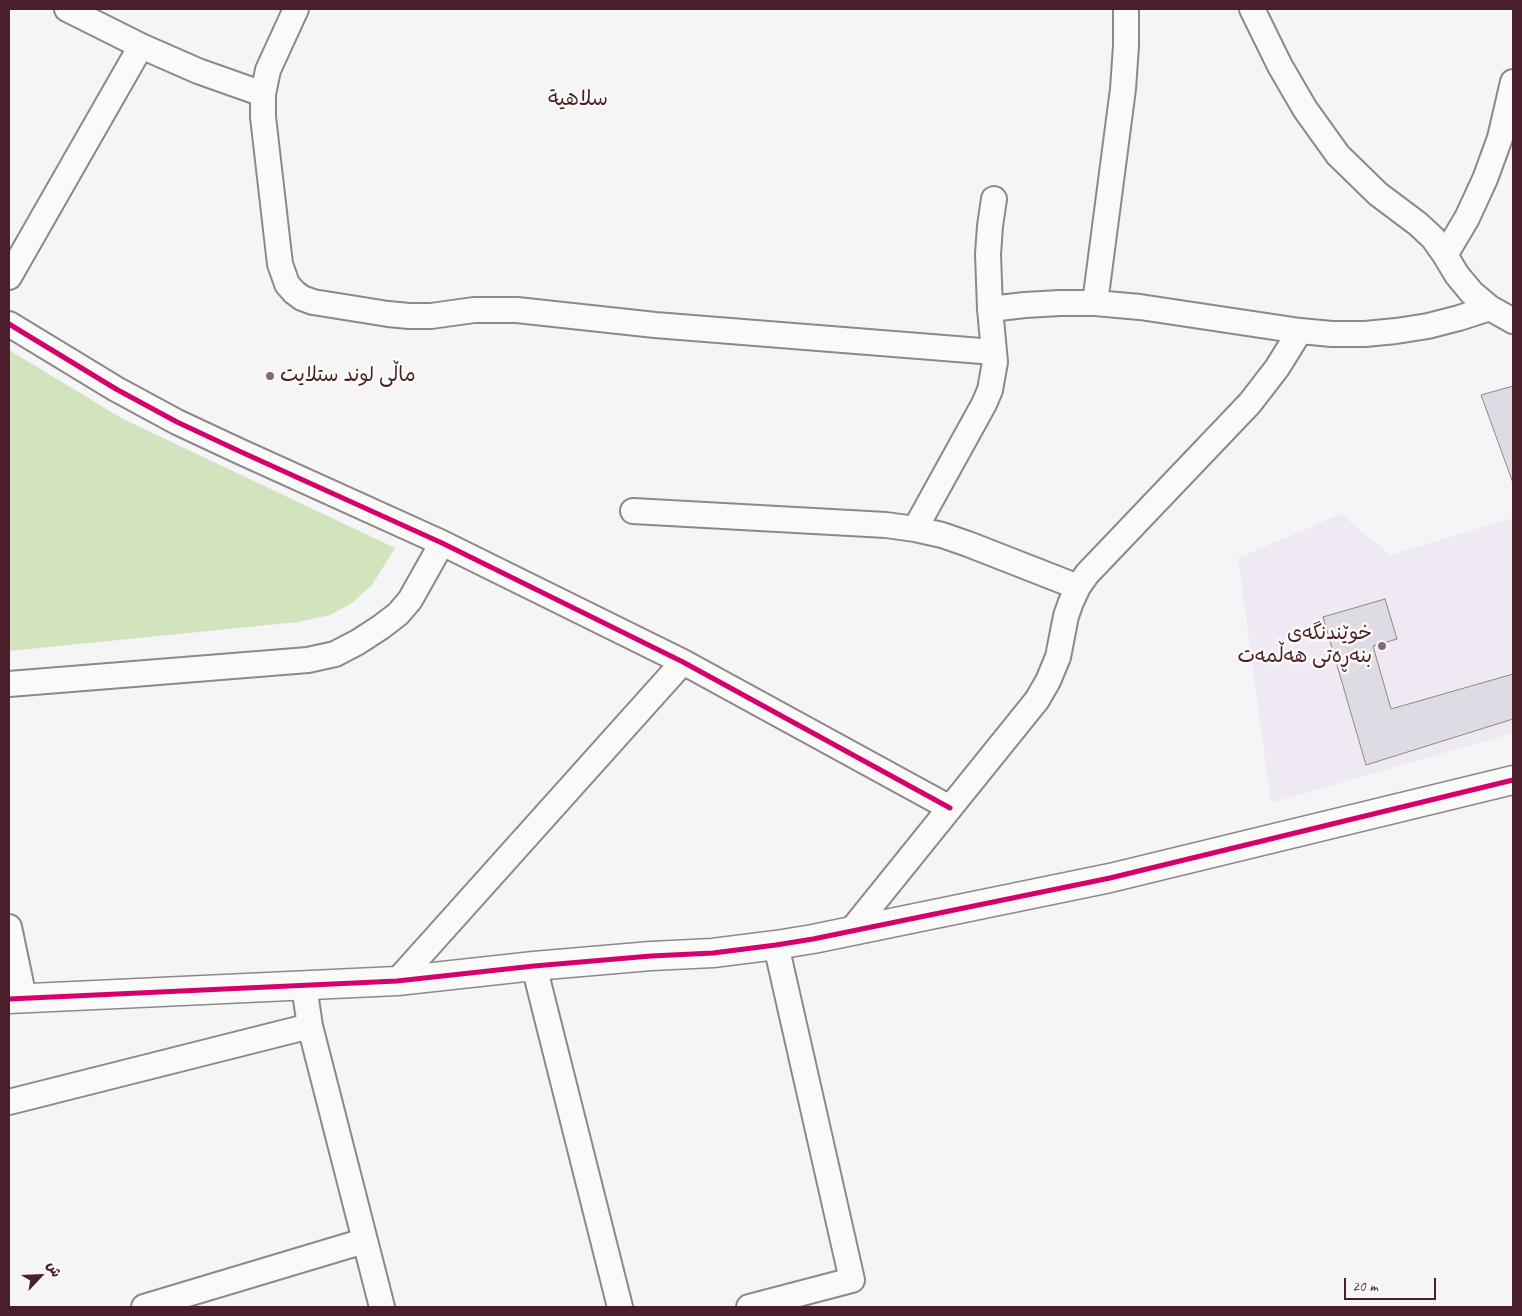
<!DOCTYPE html>
<html>
<head>
<meta charset="utf-8">
<style>
	body { margin:0 }
	#map { position:relative; width:1522px; height:1316px; overflow:hidden; background:#f5f4f6; font-family:Caveat,"Playpen Sans Arabic",sans-serif }
	canvas { display:block }
	.frame { position:absolute; inset:0; border:10px solid #4a1f2b; pointer-events:none }
	.north { position:absolute; left:15px; top:1251px; width:50px; height:50px; -webkit-text-stroke:4px #fdfcf7; paint-order:stroke; rotate:65deg; font-size:14px; font-weight:700; line-height:20px; text-align:center; color:#4a1f2b }
	.north::after { content:''; display:block; margin:auto; width:18px; height:22px; background:#4a1f2b; clip-path:polygon(50% 0,100% 100%,50% 72%,0 100%) }
	.scale { position:absolute; left:1344px; top:1278px; width:92px; height:22px; box-sizing:border-box; border:2px solid #4a1f2b; border-top:0; padding-left:6px; font-size:15px; line-height:18px; white-space:nowrap; color:#4a1f2b; -webkit-text-stroke:4px #fdfcf7; paint-order:stroke }
</style>
</head>
<body>
<div id="map">
<canvas width="1522" height="1316"></canvas>
<div class="frame"></div>
<div class="north">ش</div>
<div class="scale">20 m</div>
</div>
<script>
const c = document.querySelector('canvas').getContext('2d');
c.lineJoin = 'round';
function paint(path, color) { c.fillStyle = color; c.fill(path, 'evenodd'); }
const shape = rows => new Path2D(rows.map(r => 'M' + r).join(''));
function trace(path, color, width, dash) { c.strokeStyle = color; c.lineWidth = width; c.lineCap = dash ? 'butt' : 'round'; c.setLineDash(dash || []); c.stroke(path); }
function drawText(font, color, halo, rows, align = 'center') {
  c.font = font + ' Caveat,"Playpen Sans Arabic",sans-serif'; c.lineWidth = 5; c.setLineDash([]); c.textBaseline = 'middle'; c.strokeStyle = halo; c.fillStyle = color; for (const [text, x, y, turn = 0] of rows) {
    c.save(); c.translate(x, y); c.rotate((+turn || 0) * Math.PI / 180); c.textAlign = isNaN(turn) ? turn : align; if (halo) c.strokeText(text, 0, 0); c.fillText(text, 0, 0); c.restore();
  }
}
const built = shape([
	[1341,514,1390,555,1513,518,1513,733,1271,803,1238,558]
]);
const green = shape([
	[9,350,123,419,395,548,372,585,352,603,330,615,298,622,9,651]
]);
const building = shape([
	[1513,386,1513,483,1481,395,1513,386],
	[1385,599,1397,639,1373,646,1391,709,1513,674,1513,719,1366,765,1323,617,1385,599]
]);
const minor = shape([
	[67,9,141,46,198,71,263,94],
	[296,9,268,70,263,94,263,117,280,264,287,284,294,292,302,298,313,302,388,314,409,316,431,316,474,310,517,310,655,325,994,352],
	[1252,9,1280,66,1305,109,1338,155,1378,194,1418,224,1433,238,1445,255,1457,275,1472,293,1490,308,1513,321],
	[1445,255,1467,218,1485,179,1500,138,1513,82],
	[9,277,141,46],
	[1095,303,1123,89,1126,46,1126,9],
	[990,309,1025,305,1060,303,1095,303,1140,307,1300,331,1332,334,1365,334,1396,331,1428,326,1459,318,1490,308],
	[9,324,116,389,177,422,239,451,442,543,683,662,950,808],
	[633,511,886,525,915,529,942,535,968,544,1078,587],
	[915,529,984,404,990,390,995,362,990,309,988,254,990,226,994,199],
	[9,684,308,660,335,654,358,642,381,627,398,614,410,600,442,543],
	[9,927,24,998],
	[850,932,1037,700,1048,681,1058,657,1066,616,1071,602,1078,587,1087,574,1250,403,1277,368,1300,331],
	[534,966,620,1307],
	[397,981,683,662],
	[304,986,310,1026,382,1307],
	[9,1102,310,1026],
	[144,1307,364,1241],
	[749,1307,852,1280,776,945]
]);
const tertiary = shape([
	[9,999,397,981,534,966,651,956,713,953,776,945,813,939,1110,878,1513,780]
]);
const cycleway = shape([
	[9,324,116,389,177,422,239,451,442,543,683,662,950,808],
	[9,999,397,981,534,966,651,956,713,953,776,945,813,939,1110,878,1513,780]
]);
const markers = [
	[270,376,5,"#866a72"],
	[1382,646,5,"#866a72"]
];
const poiNames = [
	["ماڵی لوند ستلایت",280,376],
	["خوێندنگەی",1372,634,"right"],
	["بنەڕەتی هەڵمەت",1372,657,"right"]
];
const neighbourhoodNames = [
	["سلاهية",578,99]
];
paint(built, '#eee9f3');
paint(green, '#d2e4be');
paint(building, '#dfdbe4');
trace(building, '#8f878a', 1);
trace(minor, '#8f878a', 28);
trace(tertiary, '#8f878a', 31);
trace(minor, '#fafaf9', 24);
trace(tertiary, '#fafaf9', 28);
trace(cycleway, '#d6006c', 5);
for (const [x, y, r, color] of markers) { const dot = new Path2D(); dot.arc(x, y, r, 0, 2 * Math.PI); c.fillStyle = color; c.fill(dot); trace(dot, '#fdfcf7', 2); }
drawText('20px', '#4a1f2b', '#fdfcf7', poiNames, 'left');
drawText('21px', '#4a1f2b', '#fdfcf7', neighbourhoodNames);
</script>
</body>
</html>
